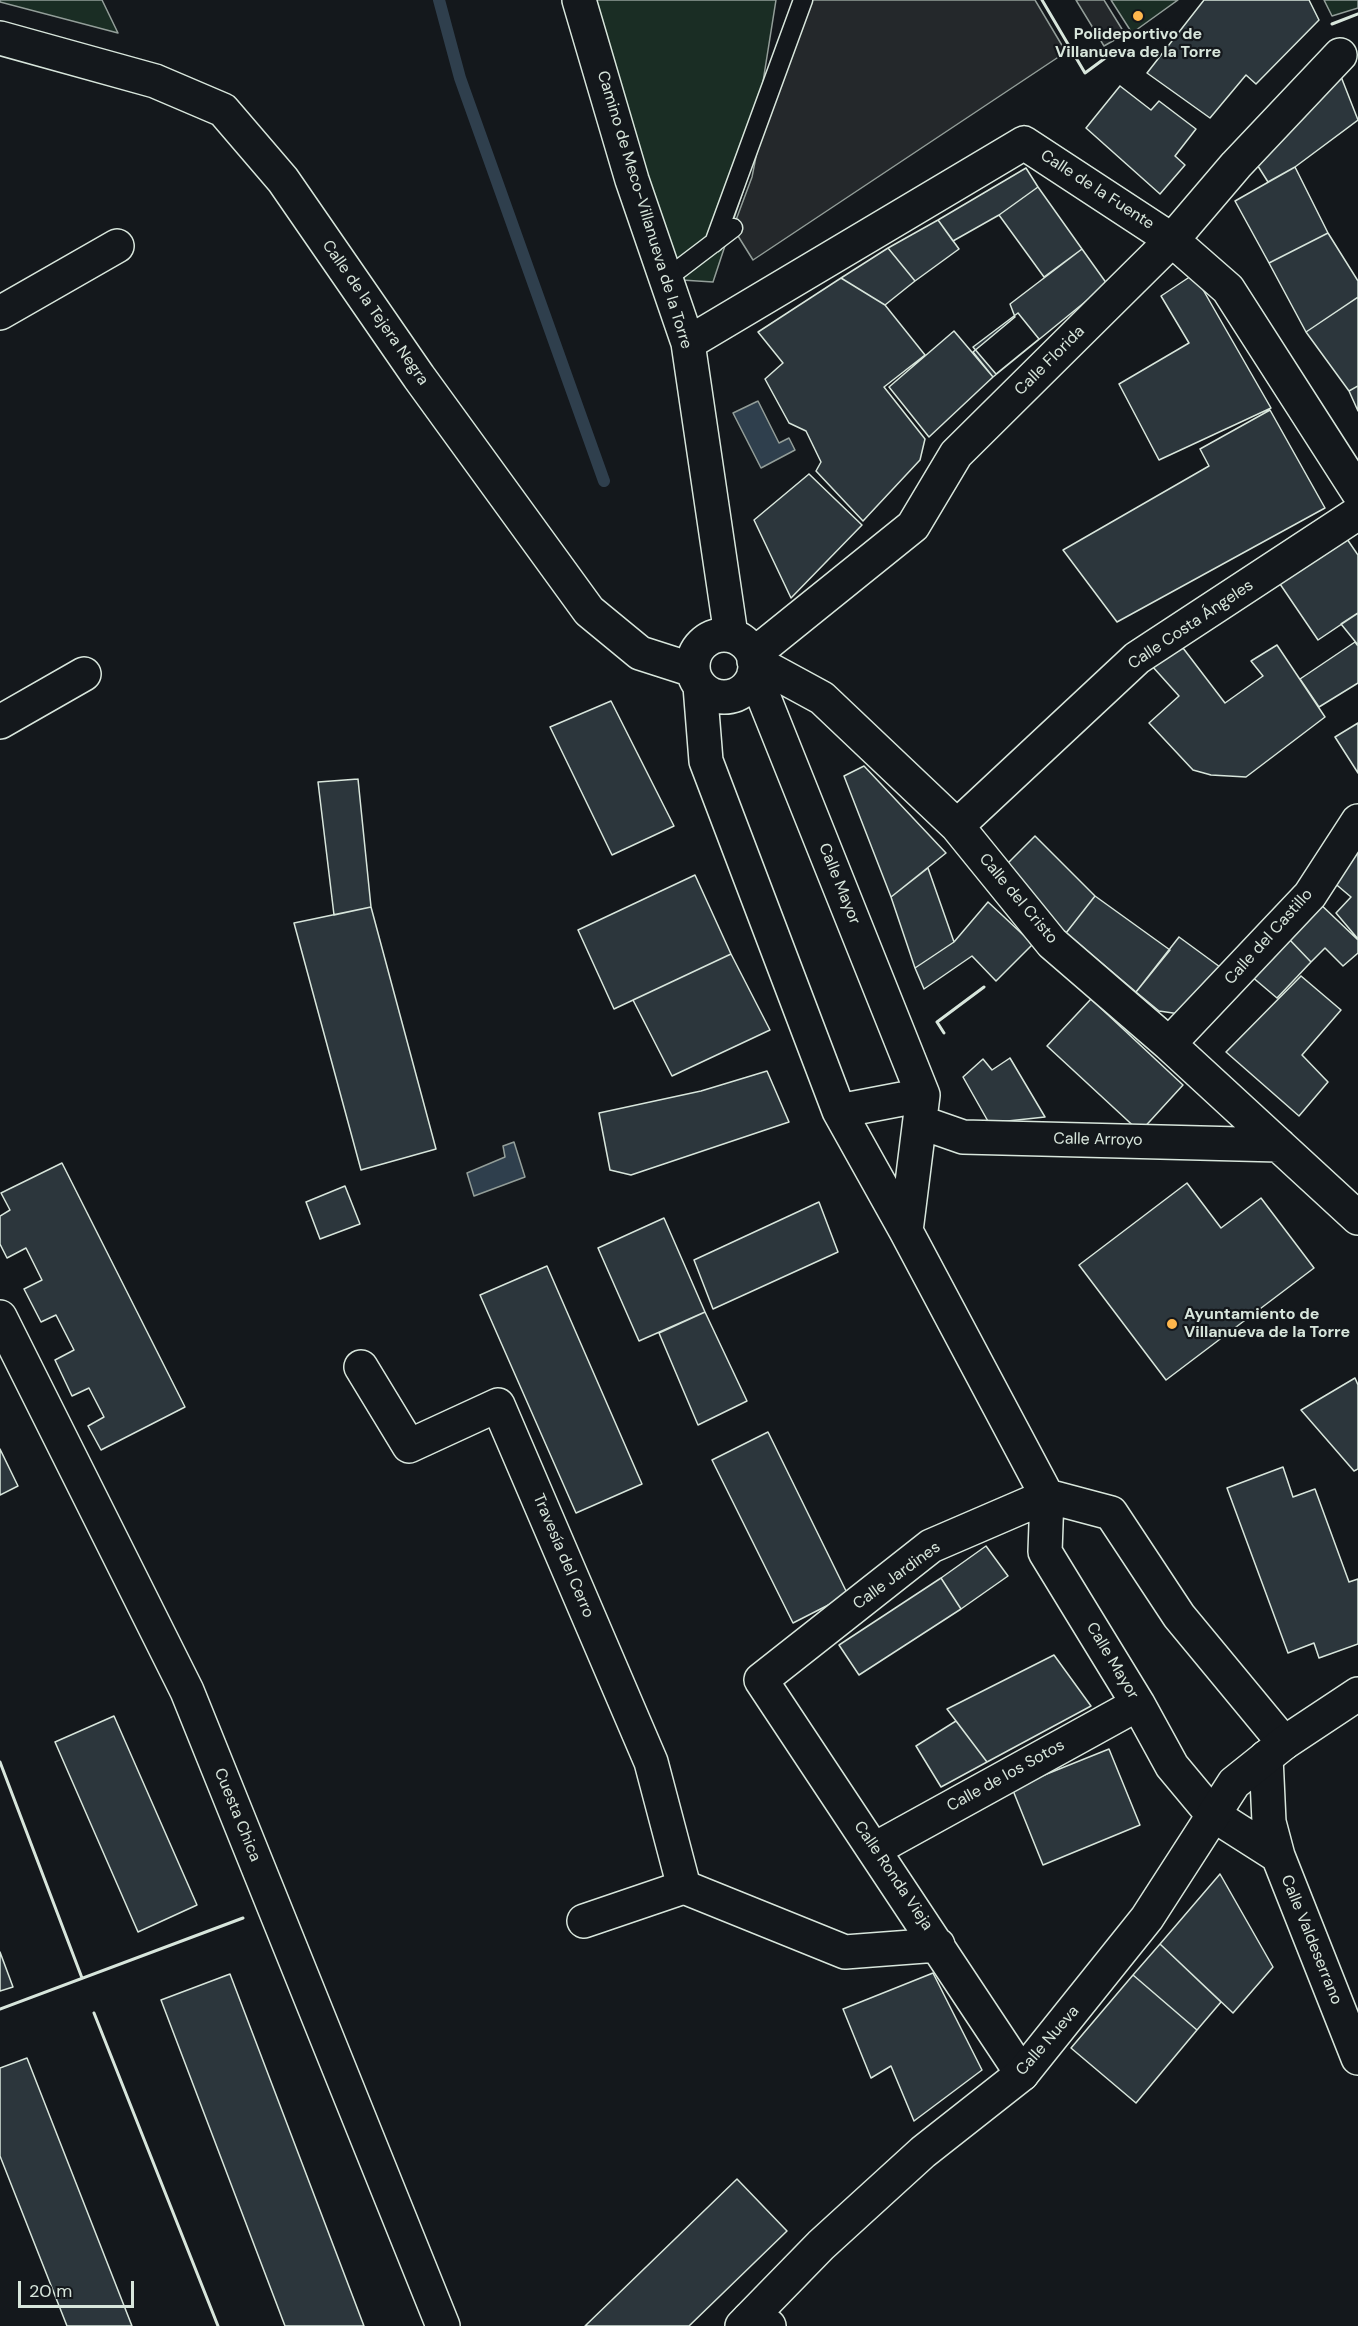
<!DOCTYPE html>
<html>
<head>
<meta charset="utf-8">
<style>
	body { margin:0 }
	#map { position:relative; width:1358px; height:2326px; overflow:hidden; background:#14181c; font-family:"DM Sans",sans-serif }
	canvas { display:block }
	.scale { position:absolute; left:18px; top:2281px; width:116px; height:27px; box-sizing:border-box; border:3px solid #d8e6dc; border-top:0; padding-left:8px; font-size:18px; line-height:21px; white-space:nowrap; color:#d8e6dc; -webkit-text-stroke:4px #14181c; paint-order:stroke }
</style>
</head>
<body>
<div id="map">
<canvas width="1358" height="2326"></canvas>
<div class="scale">20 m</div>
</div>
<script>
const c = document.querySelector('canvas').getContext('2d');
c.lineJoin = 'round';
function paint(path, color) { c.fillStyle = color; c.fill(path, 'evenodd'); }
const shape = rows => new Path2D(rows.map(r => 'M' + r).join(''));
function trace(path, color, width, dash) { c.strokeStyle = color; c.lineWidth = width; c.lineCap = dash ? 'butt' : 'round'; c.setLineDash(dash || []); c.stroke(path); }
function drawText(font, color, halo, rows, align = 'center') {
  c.font = font + ' "DM Sans",sans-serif'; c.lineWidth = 4.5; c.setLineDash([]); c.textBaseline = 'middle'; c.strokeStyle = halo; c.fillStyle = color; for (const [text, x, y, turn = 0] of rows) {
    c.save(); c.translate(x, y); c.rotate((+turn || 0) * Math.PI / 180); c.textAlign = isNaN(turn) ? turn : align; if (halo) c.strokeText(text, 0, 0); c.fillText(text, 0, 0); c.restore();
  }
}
const green = shape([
	[0,0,102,0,118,33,0,2,0,0],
	[589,0,776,0,748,176,713,282,666,279,589,0],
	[1111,0,1178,0,1132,33,1111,0],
	[1324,0,1358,0,1358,8,1332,16,1324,0]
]);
const parking = shape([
	[805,0,1035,0,1066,52,753,260,733,228,752,177,763,121,805,0],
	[1076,0,1104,0,1125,34,1104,46,1076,0]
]);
const water = shape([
	[758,401,779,443,789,438,795,450,761,468,733,413,758,401],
	[514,1142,525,1177,474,1196,467,1173,505,1157,503,1146,514,1142]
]);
const stream = shape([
	[439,0,460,78,604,481]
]);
const building = shape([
	[1204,0,1309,0,1319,20,1256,84,1246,75,1210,118,1147,73,1204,0],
	[1340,74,1358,120,1295,167,1268,182,1256,163,1340,74],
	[1120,86,1151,110,1159,101,1196,129,1175,156,1185,165,1160,194,1086,128,1120,86],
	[1295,167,1328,233,1269,263,1235,201,1295,167],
	[1026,168,1038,187,999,215,953,241,938,220,1026,168],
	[1038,187,1082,249,1044,277,999,215,1038,187],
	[938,220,959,249,915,281,888,248,938,220],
	[1328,233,1358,281,1358,297,1306,332,1269,263,1328,233],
	[888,248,915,281,885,305,841,278,888,248],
	[1082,249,1107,284,993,377,973,352,1015,317,1010,304,1082,249],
	[1194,274,1271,408,1159,460,1119,384,1189,343,1161,296,1194,274],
	[841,278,885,305,925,355,884,387,925,439,920,460,863,521,816,471,821,462,806,431,789,423,765,379,783,363,758,332,841,278],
	[1358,297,1358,386,1349,391,1306,332,1358,297],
	[1018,313,1039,339,996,374,973,347,1018,313],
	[954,331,993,377,929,437,889,387,954,331],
	[1358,386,1358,411,1349,391,1358,386],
	[1270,410,1325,508,1117,622,1063,550,1209,466,1200,449,1270,410],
	[809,474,862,525,791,598,754,520,809,474],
	[1347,539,1358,555,1358,613,1318,640,1280,584,1347,539],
	[1358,613,1358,645,1341,624,1358,613],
	[1355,642,1358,646,1358,683,1319,707,1300,679,1355,642],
	[1277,645,1325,717,1246,777,1211,775,1193,770,1149,723,1179,696,1152,666,1183,648,1225,703,1263,676,1251,661,1277,645],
	[611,701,674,826,612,855,550,727,611,701],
	[1358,723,1358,773,1335,737,1358,723],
	[864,766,946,853,891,897,844,776,864,766],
	[358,779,371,907,334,915,318,782,358,779],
	[1035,836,1095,896,1066,933,1002,869,1035,836],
	[1358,849,1358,939,1336,913,1351,897,1332,881,1358,849],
	[928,868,954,942,915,968,891,897,928,868],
	[695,875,731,954,614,1009,578,930,695,875],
	[1095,896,1170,950,1136,992,1066,933,1095,896],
	[1317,901,1358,940,1358,953,1343,966,1325,948,1311,962,1288,938,1317,901],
	[988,902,1033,944,996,981,972,956,924,989,915,968,954,942,988,902],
	[371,907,436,1149,361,1170,294,923,371,907],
	[1179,937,1220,967,1180,1014,1159,1011,1136,992,1179,937],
	[1288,938,1311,962,1277,998,1251,976,1288,938],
	[731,954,770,1030,672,1076,633,1000,731,954],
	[1301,976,1341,1010,1302,1055,1328,1082,1299,1116,1226,1052,1301,976],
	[1091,999,1183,1085,1140,1132,1047,1046,1091,999],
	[1010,1058,1045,1117,989,1123,963,1077,983,1059,992,1070,1010,1058],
	[767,1071,789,1122,631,1175,610,1170,599,1113,701,1091,767,1071],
	[62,1163,185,1407,101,1450,88,1426,104,1417,89,1388,72,1396,55,1360,74,1350,56,1315,41,1322,24,1289,42,1280,26,1248,7,1258,0,1244,0,1216,10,1210,1,1193,62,1163],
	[1187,1183,1221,1228,1261,1198,1314,1268,1166,1380,1079,1265,1187,1183],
	[345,1186,360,1224,320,1239,306,1202,345,1186],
	[819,1202,838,1252,713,1309,694,1260,819,1202],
	[664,1218,705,1312,639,1341,598,1248,664,1218],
	[547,1266,642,1484,576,1513,480,1295,547,1266],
	[705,1312,747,1401,698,1425,659,1333,705,1312],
	[1355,1378,1358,1385,1358,1469,1354,1471,1301,1410,1355,1378],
	[768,1432,848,1595,793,1623,712,1460,768,1432],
	[0,1449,18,1486,0,1495,0,1449],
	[1283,1467,1293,1497,1315,1489,1349,1582,1358,1579,1358,1644,1319,1658,1314,1643,1288,1653,1227,1488,1283,1467],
	[986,1546,1008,1576,961,1609,941,1578,986,1546],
	[941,1578,961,1609,859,1675,839,1645,941,1578],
	[1054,1655,1091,1706,987,1762,947,1709,1054,1655],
	[114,1716,197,1905,138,1932,55,1742,114,1716],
	[956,1721,987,1762,941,1787,916,1746,956,1721],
	[1109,1749,1140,1825,1043,1865,1012,1788,1109,1749],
	[1220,1874,1273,1967,1233,2013,1160,1944,1220,1874],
	[1160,1944,1221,2002,1197,2030,1133,1975,1160,1944],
	[0,1952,13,1987,0,1991,0,1952],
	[933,1973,982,2070,914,2121,891,2066,871,2078,843,2009,933,1973],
	[230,1974,364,2326,285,2326,161,2000,230,1974],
	[1133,1975,1197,2030,1136,2103,1071,2048,1133,1975],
	[27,2058,132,2326,67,2326,0,2156,0,2068,27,2058],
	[737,2179,787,2231,689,2326,585,2326,737,2179]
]);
const service = shape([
	[714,243,803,0],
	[666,279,733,228]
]);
const minor = shape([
	[579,0,632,180,688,343,731,635],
	[0,38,155,81,223,110,283,180,419,377,589,611,640,653,693,670],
	[0,313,117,246],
	[688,343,1024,143,1172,240,1228,289,1358,492],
	'693 666a31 31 0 1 1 62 0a31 31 0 1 1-62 0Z',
	[753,655,913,526,956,454,1172,240,1236,165,1340,55],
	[754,661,822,698,957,826,1052,943,1169,1044,1358,1218],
	[754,673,923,1095,906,1231],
	[700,686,706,761,839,1111,906,1231,1047,1496,1045,1552,1138,1704,1172,1766,1212,1814,1278,1856],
	[0,722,84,674],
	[957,826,1137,658,1358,513],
	[1169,1044,1310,895,1358,821],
	[839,1111,923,1095],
	[920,1122,963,1137,1279,1145],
	[0,1317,187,1691,443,2326],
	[361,1367,409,1446,498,1405,651,1762,684,1887,845,1952,938,1945],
	[1047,1496,1111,1513,1179,1616,1284,1743],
	[1266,1757,1269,1822,1278,1856,1358,2058],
	[875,1849,1138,1704],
	[584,1921,684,1887],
	[1022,2074,761,1680,931,1546,1047,1496],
	[749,2319,769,2326]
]);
const tertiary = shape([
	[742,2326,821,2245,923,2152,1022,2074,1147,1918,1234,1783,1284,1743,1358,1694]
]);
const wall = shape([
	[1042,0,1085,73,1112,53],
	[1332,24,1358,14],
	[944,1033,937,1022,984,987],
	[0,1762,82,1978],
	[0,2009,243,1918],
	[94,2013,218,2326]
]);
const markers = [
	[1138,16,6,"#ffb74d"],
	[1172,1324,6,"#ffb74d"]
];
const poiNames = [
	["Polideportivo de",1138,35],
	["Villanueva de la Torre",1138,53],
	["Ayuntamiento de",1184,1315,"left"],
	["Villanueva de la Torre",1184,1333,"left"]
];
const streetNames = [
	["Calle de la Fuente",1097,190,33],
	["Camino de Meco-Villanueva de la Torre",644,210,73],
	["Calle de la Tejera Negra",375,313,55],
	["Calle Florida",1050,361,-45],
	["Calle Costa Ángeles",1191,625,-34],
	["Calle Mayor",839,884,68],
	["Calle del Cristo",1018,899,50],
	["Calle del Castillo",1269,937,-48],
	["Calle Arroyo",1098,1140,1],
	["Travesía del Cerro",563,1556,67],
	["Calle Jardines",897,1576,-36],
	["Calle Mayor",1112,1661,59],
	["Calle de los Sotos",1006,1776,-29],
	["Cuesta Chica",237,1815,68],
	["Calle Ronda Vieja",893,1876,56],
	["Calle Valdeserrano",1311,1940,68],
	["Calle Nueva",1048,2041,-49]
];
paint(green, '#1a2d24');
trace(green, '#939e99', 1.5);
paint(parking, '#24282b');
trace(parking, '#939e99', 1.5);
paint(water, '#2f3f4d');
trace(water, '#939e99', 1.5);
trace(stream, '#2f3f4d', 12);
paint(building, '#2c363c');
trace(building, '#d8e6dc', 1.5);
trace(service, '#d8e6dc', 21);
trace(minor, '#d8e6dc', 36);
trace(tertiary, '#d8e6dc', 36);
trace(service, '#14181c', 18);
trace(minor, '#14181c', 33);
trace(tertiary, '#14181c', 33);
trace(wall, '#d8e6dc', 3);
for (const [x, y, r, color] of markers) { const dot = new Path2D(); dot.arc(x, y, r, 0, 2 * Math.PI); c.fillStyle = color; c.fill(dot); trace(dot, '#14181c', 2); }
drawText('bold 16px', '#d8e6dc', '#14181c', poiNames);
drawText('16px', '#d8e6dc', '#14181c', streetNames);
</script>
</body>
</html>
